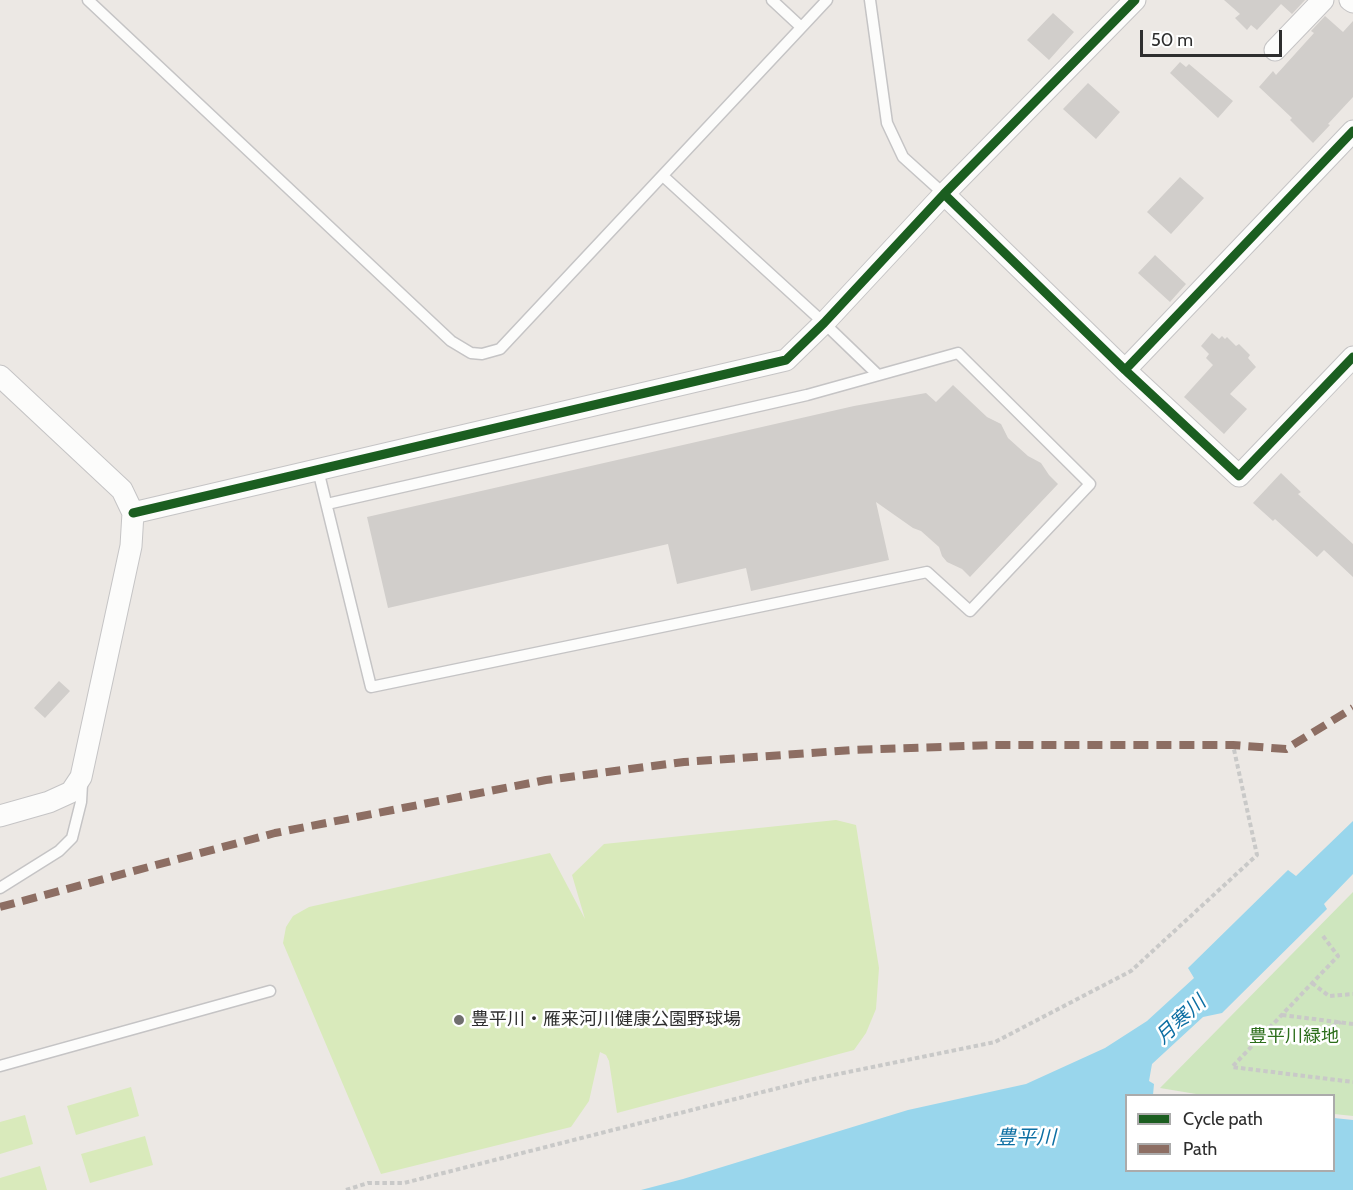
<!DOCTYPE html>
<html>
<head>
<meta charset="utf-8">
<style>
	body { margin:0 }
	#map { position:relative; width:1353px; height:1190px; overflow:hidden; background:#ece8e4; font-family:Cabin,sans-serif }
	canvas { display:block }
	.legend { position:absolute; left:1125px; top:1094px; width:210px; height:78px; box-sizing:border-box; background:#fff; border:2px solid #ababab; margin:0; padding:8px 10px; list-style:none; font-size:18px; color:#2e2e2e }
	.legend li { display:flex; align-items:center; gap:12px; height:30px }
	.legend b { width:30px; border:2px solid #ababab }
	.scale { position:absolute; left:1140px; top:30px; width:142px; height:27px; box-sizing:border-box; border:3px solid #2e2e2e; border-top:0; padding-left:8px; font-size:18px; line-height:21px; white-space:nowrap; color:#2e2e2e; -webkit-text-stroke:4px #fff; paint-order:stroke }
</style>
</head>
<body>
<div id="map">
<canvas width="1353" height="1190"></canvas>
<ul class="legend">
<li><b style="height:8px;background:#1b5e20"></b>Cycle path</li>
<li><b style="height:8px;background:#8d6e63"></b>Path</li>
</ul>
<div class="scale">50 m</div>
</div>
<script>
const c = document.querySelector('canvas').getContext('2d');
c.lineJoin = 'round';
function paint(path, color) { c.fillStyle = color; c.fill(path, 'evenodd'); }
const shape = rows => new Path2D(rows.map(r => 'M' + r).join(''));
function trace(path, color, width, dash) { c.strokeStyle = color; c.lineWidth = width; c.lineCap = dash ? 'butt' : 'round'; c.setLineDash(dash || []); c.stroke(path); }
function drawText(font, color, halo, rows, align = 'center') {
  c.font = font + ' Cabin,"Noto Sans JP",sans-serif'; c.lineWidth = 5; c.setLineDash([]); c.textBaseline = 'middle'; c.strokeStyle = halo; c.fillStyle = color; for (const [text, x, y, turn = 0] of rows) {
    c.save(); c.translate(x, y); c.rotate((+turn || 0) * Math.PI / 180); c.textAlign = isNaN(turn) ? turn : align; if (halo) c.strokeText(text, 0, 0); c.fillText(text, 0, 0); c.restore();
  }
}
const green = shape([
	[1353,892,1353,1116,1334,1114,1334,1096,1208,1096,1160,1088]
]);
const pitch = shape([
	[836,820,856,825,879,968,876,1009,866,1033,854,1050,617,1113,609,1061,606,1055,600,1052,589,1101,571,1127,381,1174,283,943,286,927,293,916,309,907,550,853,585,919,572,875,604,844],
	[131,1087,139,1116,76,1135,67,1106],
	[25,1115,33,1144,0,1154,0,1122],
	[145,1136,153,1165,90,1183,81,1154],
	[40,1166,47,1190,0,1190,0,1178]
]);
const water = shape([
	[1353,821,1353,874,1324,904,1327,909,1222,1013,1203,1017,1152,1064,1149,1081,1154,1084,1153,1095,1126,1096,1126,1170,1334,1170,1334,1118,1353,1120,1353,1190,641,1190,683,1179,908,1110,1026,1084,1105,1048,1147,1021,1194,978,1188,968,1288,870,1296,876]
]);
const building = shape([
	[1224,0,1305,0,1292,14,1281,4,1257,30,1251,25,1247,30,1235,18,1240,14],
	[1053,13,1074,32,1049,60,1027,40],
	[1325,16,1343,32,1353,21,1353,97,1328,124,1330,125,1313,143,1290,120,1292,118,1259,87,1273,71,1276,75,1314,33,1311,31],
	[1180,62,1186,67,1189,64,1233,101,1218,118,1170,73],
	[1088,83,1120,112,1096,139,1063,109],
	[1180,177,1204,198,1171,234,1147,212],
	[1155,255,1186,284,1170,302,1138,273],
	[1212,333,1219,339,1222,336,1225,339,1227,337,1236,346,1239,344,1250,355,1248,358,1256,367,1230,394,1247,409,1224,434,1184,397,1213,365,1206,358,1209,354,1201,346],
	[953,385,987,417,1001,424,1008,438,1028,456,1041,463,1049,475,1058,484,970,577,962,569,947,562,942,556,939,547,921,531,913,528,876,502,889,560,751,591,746,568,677,584,668,544,388,608,367,517,854,406,926,393,936,402],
	[1281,473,1301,492,1298,494,1353,544,1353,577,1324,550,1317,557,1275,519,1273,521,1253,503],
	[59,681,70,691,45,718,34,708]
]);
const path = shape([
	[1323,936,1338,956,1232,1067,1353,1082],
	[1312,983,1329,996,1353,994],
	[1282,1015,1353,1024],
	[1267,1031,1309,1037,1341,1022],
	[346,1190,368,1183,404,1183,814,1079,995,1042,1131,971,1257,855,1233,745]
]);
const service = shape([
	[88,0,451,341,471,353,482,354,500,349,827,0],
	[772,0,801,27],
	[870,0,887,123,903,157,944,194],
	[663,176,824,323,878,375],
	[318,470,371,687,927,572,970,611,1090,484,958,353,807,395,327,504],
	[0,888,59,851,72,838,81,802,82,784],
	[0,1066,270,991]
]);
const minor = shape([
	[1350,0,1353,2],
	[1275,50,1323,0],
	[944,194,1125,370,1239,476,1353,357],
	[1125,370,1353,131],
	[0,376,122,490,133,513,131,546,81,777,71,792,49,802,0,816],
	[133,513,786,360,824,323,944,194,1135,0]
]);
const quiet = shape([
	[0,907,275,833,546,780,684,762,853,750,995,745,1233,745,1286,749,1353,708]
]);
const cycleway = shape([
	[944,194,1125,370,1239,476,1353,357],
	[1125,370,1353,131],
	[133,513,786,360,824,323,944,194,1135,0]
]);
const markers = [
	[459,1020,6,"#706f6e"]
];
const poiNames = [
	["豊平川・雁来河川健康公園野球場",471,1020]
];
const parkNames = [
	["豊平川緑地",1294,1037]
];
const waterNames = [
	["月寒川",1181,1020,-43],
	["豊平川",1026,1138]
];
paint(green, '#cee6be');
paint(pitch, '#d9eabb');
paint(water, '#99d6ec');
paint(building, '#d1cecb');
trace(service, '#c5c4c5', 13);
trace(minor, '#c5c4c5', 23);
trace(path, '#c9c9c8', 4, [4.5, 3]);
trace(service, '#fcfcfb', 10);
trace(minor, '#fcfcfb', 21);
trace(quiet, '#8d6e63', 8, [15, 8]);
trace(cycleway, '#1b5e20', 9);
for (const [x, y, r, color] of markers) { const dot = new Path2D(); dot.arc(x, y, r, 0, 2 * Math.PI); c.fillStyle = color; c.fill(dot); trace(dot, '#fff', 2); }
drawText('18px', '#2e2e2e', '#fff', poiNames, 'left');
drawText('18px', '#2c6e1b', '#fff', parkNames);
drawText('italic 20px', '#0d6fa3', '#fff', waterNames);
</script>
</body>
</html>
